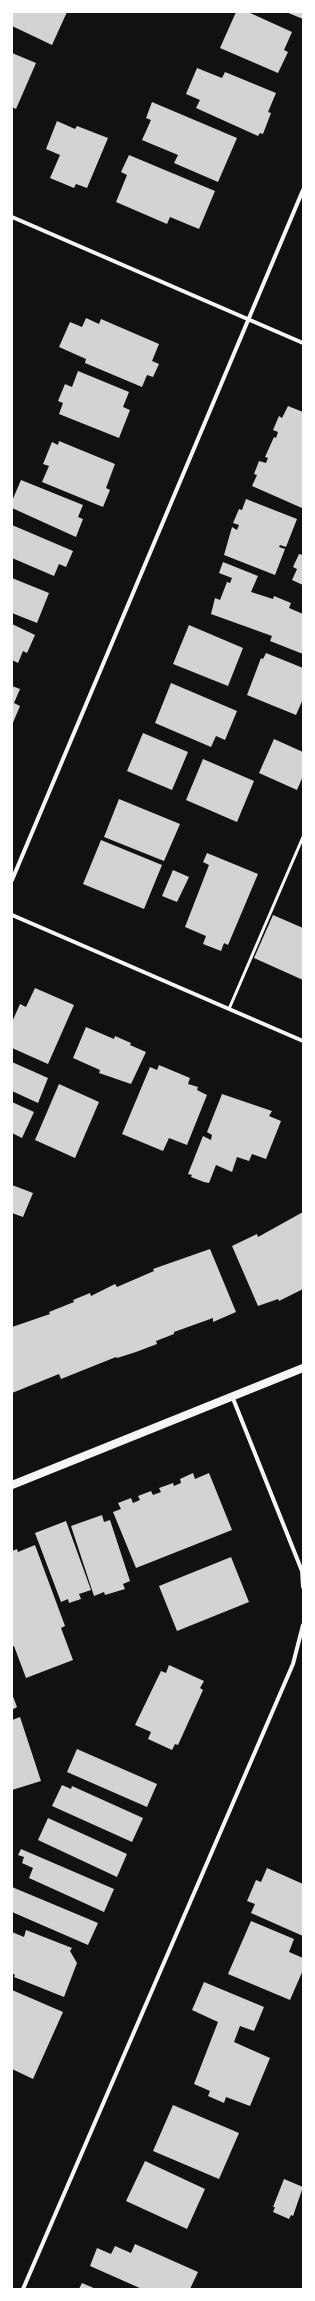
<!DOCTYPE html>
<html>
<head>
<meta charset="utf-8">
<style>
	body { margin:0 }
	#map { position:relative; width:315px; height:2301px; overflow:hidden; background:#111; font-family:"Fira Sans",sans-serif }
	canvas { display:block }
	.frame { position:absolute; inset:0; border:13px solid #fff; pointer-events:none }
</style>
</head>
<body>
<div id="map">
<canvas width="315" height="2301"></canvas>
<div class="frame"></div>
</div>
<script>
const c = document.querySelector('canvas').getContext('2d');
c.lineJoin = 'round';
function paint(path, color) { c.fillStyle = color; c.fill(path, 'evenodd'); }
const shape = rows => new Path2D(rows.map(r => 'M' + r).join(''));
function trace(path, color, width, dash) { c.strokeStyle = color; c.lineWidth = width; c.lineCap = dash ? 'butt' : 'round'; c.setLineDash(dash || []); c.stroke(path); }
const building = shape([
	[12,12,67,12,52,45,12,26],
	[236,12,248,12,292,32,284,50,288,52,278,73,220,48],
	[286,12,303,12,303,19],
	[12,53,36,63,16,109,12,107],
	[197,68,222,78,225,72,276,93,268,112,271,113,263,134,260,133,258,136,196,108,200,100,186,94],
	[152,102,237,138,218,182,174,163,178,155,142,140,151,120,146,118],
	[57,121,75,129,77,126,108,138,87,188,76,184,74,188,50,178,60,155,46,149],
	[129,155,215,191,199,229,170,217,167,224,116,202,127,175,121,172],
	[86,318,99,324,101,319,159,344,152,361,159,364,153,377,147,375,142,387,85,363,86,359,59,347,70,322,82,327],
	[78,371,129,392,123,407,130,410,119,438,59,414,63,403,58,401,65,384,72,387],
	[288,406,303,412,302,508,252,486,257,475,254,474,259,461,266,463,268,458,265,457,274,437,276,438,278,432,273,430,279,416,282,418],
	[59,441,115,464,106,488,110,490,103,507,42,482,49,466,43,464,52,442,58,445],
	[21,480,83,505,78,517,83,519,76,537,12,508,12,501],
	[246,499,297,519,286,547,280,545,279,547,285,549,275,575,224,555,232,527,237,530,239,525,233,523,239,509,242,510],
	[12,525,73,551,66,567,59,564,54,576,12,558],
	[299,554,303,555,303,585,292,580,297,569,293,567],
	[223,562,258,576,251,592,273,599,274,596,291,603,289,608,303,614,303,654,270,641,272,636,211,614,215,598,220,600,227,582,230,583,232,578,219,573],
	[12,578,49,593,37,623,12,613],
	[12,624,35,635,27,653,23,651,18,663,12,660],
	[189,625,243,648,228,686,173,664],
	[266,653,303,668,303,699,296,715,247,695,261,658,263,659],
	[171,683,237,711,225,740,216,736,211,747,155,723],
	[12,686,20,689,14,703,20,706,12,725],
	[143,733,188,752,172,790,127,771],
	[274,739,303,752,303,776,297,790,259,773],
	[203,759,254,781,237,822,186,800],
	[119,799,180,824,164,861,104,837],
	[101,840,162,865,144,909,83,884],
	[207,853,258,874,228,945,224,943,221,951,203,944,206,936,185,927,209,865,203,862],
	[173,870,189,877,177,902,162,896],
	[273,915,303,928,303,980,254,958],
	[35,988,74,1005,48,1064,12,1048,12,1022,20,1004,26,1007],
	[86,1027,114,1039,115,1036,131,1043,130,1045,146,1052,131,1084,99,1073,100,1070,73,1058],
	[12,1062,48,1078,38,1103,12,1091],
	[159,1065,190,1078,188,1084,198,1087,197,1090,207,1095,187,1145,169,1138,163,1151,122,1134,150,1067,157,1070],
	[59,1084,99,1102,75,1158,35,1140],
	[222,1094,272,1111,269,1116,281,1121,266,1159,252,1154,249,1161,237,1157,232,1172,216,1165,209,1183,204,1182,191,1177,192,1175,188,1174,203,1136,211,1140,212,1135,207,1132],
	[12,1102,34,1112,22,1138,12,1133],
	[12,1185,33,1193,23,1217,12,1213],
	[303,1212,303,1289,279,1301,278,1299,258,1306,232,1246,257,1234,258,1237],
	[210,1249,236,1312,213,1322,213,1318,174,1332,174,1334,156,1341,157,1344,136,1352,117,1358,116,1357,61,1379,59,1374,12,1393,12,1327,50,1314,49,1312,74,1302,73,1300,90,1293,91,1296,115,1284,117,1287,154,1271,153,1269],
	[193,1473,195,1479,209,1473,232,1530,136,1568,113,1512,121,1509,118,1503,131,1498,133,1503,140,1500,138,1496,151,1491,153,1495,161,1492,159,1488,173,1483,174,1486,181,1483,180,1479],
	[102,1515,104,1522,110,1520,130,1581,123,1584,125,1589,105,1595,104,1592,94,1596,71,1526],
	[66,1521,91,1590,79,1594,81,1599,69,1603,68,1599,61,1602,35,1533],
	[35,1545,65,1626,61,1628,73,1660,26,1678,14,1646,12,1647,12,1551,17,1549,18,1552],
	[231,1557,249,1602,177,1631,159,1586],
	[169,1665,204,1681,200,1688,203,1690,178,1745,175,1744,172,1750,148,1739,151,1732,135,1725,161,1671,166,1673],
	[12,1694,17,1707,12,1710],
	[20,1717,41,1781,12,1790,12,1720],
	[77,1749,157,1784,147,1807,67,1772],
	[62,1785,71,1789,72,1786,143,1818,132,1842,52,1806],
	[48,1818,127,1854,117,1877,38,1840],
	[21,1849,114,1889,104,1912,29,1878,33,1868,22,1863,24,1857,18,1855],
	[267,1868,303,1884,303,1936,251,1913,255,1904,247,1901,256,1880,261,1882],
	[12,1887,98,1923,88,1945,12,1912],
	[251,1921,294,1939,289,1952,303,1958,303,1970,290,2000,228,1974],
	[26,1930,72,1948,70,1951,77,1963,64,1997,14,1977,15,1975,12,1973,12,1932,24,1937],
	[204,1982,264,2007,254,2031,240,2026,234,2042,270,2058,250,2106,226,2097,224,2103,208,2096,210,2091,194,2084,218,2022,192,2010],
	[12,1990,63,2012,33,2079,12,2069],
	[173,2105,239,2133,219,2179,153,2151],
	[145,2161,205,2189,187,2229,126,2201],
	[284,2179,303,2187,293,2216,291,2215,289,2219,273,2212,275,2207,273,2207],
	[135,2244,198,2272,190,2289,142,2289,90,2266,97,2248,111,2254,115,2246,131,2253],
	[82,2283,96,2289,79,2289]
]);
const service = shape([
	[229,1009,303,837]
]);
const minor = shape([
	[12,217,303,343],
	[12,880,303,190],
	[12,915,303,1041],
	[232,1396,302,1571,303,1587],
	[23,2289,293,1664,303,1625]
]);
const secondary = shape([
	[12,1485,303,1368]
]);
paint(building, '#d3d3d3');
trace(service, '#f5f5f5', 3);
trace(minor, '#f5f5f5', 4);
trace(secondary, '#f5f5f5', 8);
</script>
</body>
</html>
